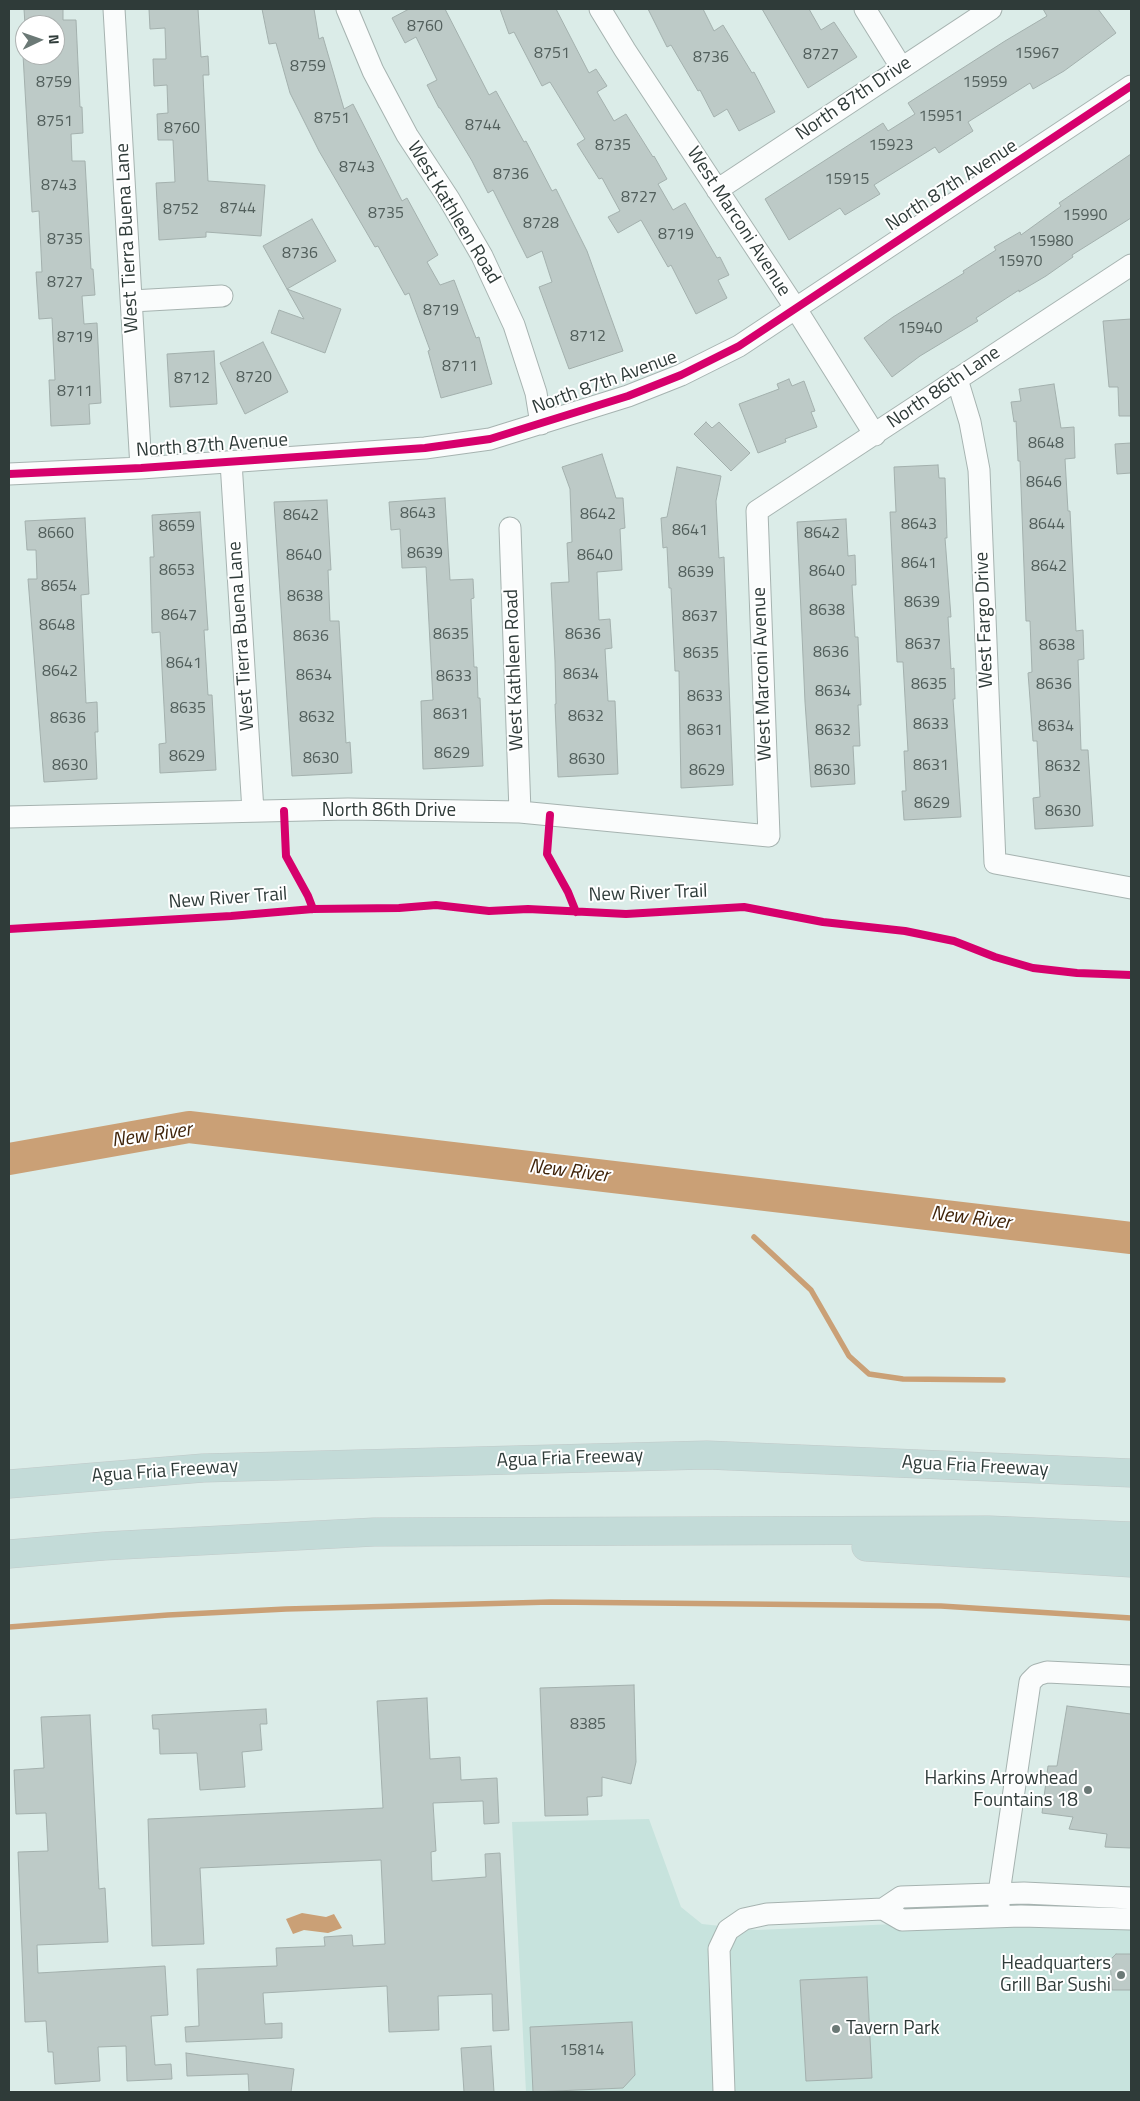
<!DOCTYPE html>
<html>
<head>
<meta charset="utf-8">
<style>
	body { margin:0 }
	#map { position:relative; width:1140px; height:2101px; overflow:hidden; background:#dbece8; font-family:"Titillium Web",sans-serif }
	canvas { display:block }
	.frame { position:absolute; inset:0; border:10px solid #2f3b39; pointer-events:none }
	.north { position:absolute; left:15px; top:15px; width:50px; height:50px; box-sizing:border-box; background:#fff; border:1px solid #acb1b0; border-radius:50%; rotate:87deg; font-size:14px; font-weight:700; line-height:20px; text-align:center; color:#2f3b39 }
	.north::after { content:''; display:block; margin:auto; width:18px; height:22px; background:#6b7976; clip-path:polygon(50% 0,100% 100%,50% 72%,0 100%) }
</style>
</head>
<body>
<div id="map">
<canvas width="1140" height="2101"></canvas>
<div class="frame"></div>
<div class="north">N</div>
</div>
<script>
const c = document.querySelector('canvas').getContext('2d');
c.lineJoin = 'round';
function paint(path, color) { c.fillStyle = color; c.fill(path, 'evenodd'); }
const shape = rows => new Path2D(rows.map(r => 'M' + r).join(''));
function trace(path, color, width, dash) { c.strokeStyle = color; c.lineWidth = width; c.lineCap = dash ? 'butt' : 'round'; c.setLineDash(dash || []); c.stroke(path); }
function drawText(font, color, halo, rows, align = 'center') {
  c.font = font + ' "Titillium Web",sans-serif'; c.lineWidth = 4; c.setLineDash([]); c.textBaseline = 'middle'; c.strokeStyle = halo; c.fillStyle = color; for (const [text, x, y, turn = 0] of rows) {
    c.save(); c.translate(x, y); c.rotate((+turn || 0) * Math.PI / 180); c.textAlign = isNaN(turn) ? turn : align; if (halo) c.strokeText(text, 0, 0); c.fillText(text, 0, 0); c.restore();
  }
}
const built = shape([
	[649,1819,681,1907,702,1924,757,1930,918,1923,1131,1925,1131,2092,526,2092,512,1822]
]);
const water = shape([
	[302,1913,326,1917,334,1914,342,1928,328,1933,304,1930,293,1934,286,1919]
]);
const stream = shape([
	[754,1237,811,1290,849,1356,869,1374,903,1379,1003,1380],
	[9,1627,168,1615,286,1609,551,1602,941,1606,1131,1618]
]);
const river = shape([
	[9,1159,189,1127,1131,1238]
]);
const building = shape([
	[24,9,63,9,63,20,76,20,80,107,82,107,83,133,71,134,72,161,85,161,91,269,93,269,95,295,82,296,84,324,97,323,101,403,89,404,90,424,51,426,49,380,55,380,52,318,39,319,36,272,42,272,39,211,32,212,23,55,55,55,55,25,25,25,24,9],
	[149,9,198,9,201,57,208,56,209,75,203,75,208,181,265,185,261,236,206,232,206,237,159,240,156,183,175,182,173,140,158,140,157,114,168,113,167,85,154,86,153,59,166,59,165,28,150,29,149,9],
	[262,9,314,9,319,39,323,37,344,109,353,104,402,201,407,198,438,255,427,262,440,285,454,280,476,338,479,337,492,384,441,398,428,351,430,350,409,293,405,295,378,246,375,247,319,151,290,93,276,43,269,44,262,9],
	[409,9,445,9,489,95,496,91,524,142,526,141,552,191,556,189,587,251,623,351,569,369,539,287,552,282,542,251,527,258,493,190,488,193,472,161,440,108,439,108,427,85,437,80,416,37,405,43,392,18,409,9],
	[500,9,556,9,589,73,596,69,607,86,597,92,614,121,626,114,653,157,654,156,667,179,658,184,673,210,685,203,717,258,720,257,729,275,718,280,727,298,696,314,671,265,668,267,641,220,618,233,608,217,620,211,602,178,599,179,577,144,585,139,550,82,542,86,514,32,509,34,500,9],
	[648,9,703,9,714,31,723,25,752,73,754,72,775,112,739,131,727,109,714,117,700,90,698,91,671,45,667,47,648,9],
	[762,9,809,9,821,30,834,22,857,57,808,88,762,9],
	[1043,9,1098,9,1116,33,1064,71,1033,89,1030,83,968,122,973,131,939,153,935,147,874,185,880,194,845,215,840,208,789,240,765,199,883,123,888,131,915,114,908,103,1005,41,1047,16,1043,9],
	[1131,154,1131,218,1072,255,1073,257,1046,276,1019,292,1019,290,976,318,978,321,920,356,892,377,864,338,893,317,964,273,963,271,996,250,994,247,1020,232,1021,235,1061,206,1059,203,1131,154],
	[312,219,336,261,287,289,263,246,312,219],
	[287,289,341,309,325,353,271,333,279,310,304,319,287,289],
	[1131,319,1131,416,1119,416,1118,387,1109,387,1103,321,1131,319],
	[263,342,288,392,245,414,220,363,263,342],
	[214,351,217,404,170,407,167,354,214,351],
	[789,379,792,386,804,381,815,411,811,412,817,427,785,439,786,442,758,453,739,404,779,389,777,384,789,379],
	[1054,384,1061,428,1074,427,1075,458,1065,459,1068,511,1070,511,1076,631,1083,630,1084,659,1078,660,1081,750,1088,750,1093,826,1035,829,1033,798,1040,797,1037,741,1033,741,1030,699,1028,673,1032,672,1030,621,1026,621,1020,461,1018,461,1016,421,1014,422,1011,402,1021,401,1019,389,1054,384],
	[706,422,712,428,719,422,750,453,731,471,694,434,706,422],
	[1131,443,1131,473,1117,474,1115,444,1131,443],
	[602,454,616,498,623,498,625,528,620,529,622,570,597,572,599,620,610,619,612,648,605,649,608,701,615,701,618,774,558,777,555,704,556,704,555,661,551,583,569,582,567,543,572,542,570,489,562,467,602,454],
	[938,465,939,478,945,478,947,538,945,538,951,617,948,617,951,669,954,668,955,699,953,699,961,817,904,820,902,791,906,791,904,751,908,751,903,662,897,662,890,512,896,512,894,467,938,465],
	[677,467,721,476,716,501,719,558,724,557,733,785,681,788,679,671,675,671,671,588,669,588,667,547,663,548,661,518,667,517,677,467],
	[445,498,450,580,473,579,474,598,471,599,474,667,477,667,478,698,480,698,483,766,423,769,421,701,433,700,426,567,402,568,400,529,391,530,389,502,445,498],
	[327,500,331,570,328,570,330,621,339,621,346,743,350,742,352,773,292,776,274,502,327,500],
	[200,512,208,630,204,630,208,695,212,695,216,770,160,773,159,744,166,743,160,632,152,633,150,557,154,557,152,515,200,512],
	[85,518,89,594,81,595,86,703,97,702,98,732,95,732,97,779,44,782,28,579,37,579,36,550,27,550,25,521,85,518],
	[846,519,848,556,855,555,856,585,852,585,855,637,858,637,861,705,858,705,860,746,853,746,855,784,811,787,805,702,797,522,846,519],
	[634,1685,636,1762,631,1784,602,1777,602,1796,587,1797,588,1815,545,1816,540,1688,634,1685],
	[427,1698,430,1759,460,1757,461,1780,497,1778,499,1823,484,1824,483,1801,433,1803,436,1851,431,1852,432,1881,486,1877,485,1854,500,1853,509,2030,493,2031,492,1994,438,1996,439,2030,389,2032,387,1986,263,1993,265,2024,282,2023,282,2038,186,2042,185,2027,199,2026,197,1969,277,1966,276,1948,325,1946,324,1937,352,1935,353,1946,385,1944,381,1860,200,1868,204,1944,152,1946,148,1819,383,1808,377,1701,427,1698],
	[1067,1706,1131,1714,1131,1848,1105,1847,1107,1834,1069,1829,1073,1817,1042,1813,1048,1766,1057,1766,1067,1706],
	[266,1709,267,1724,260,1724,262,1750,242,1752,245,1787,200,1790,197,1753,160,1754,159,1729,153,1729,152,1715,266,1709],
	[90,1715,99,1889,105,1888,108,1942,37,1945,38,1973,165,1966,168,2015,151,2016,155,2065,171,2064,172,2079,127,2081,126,2046,98,2047,100,2081,55,2084,53,2052,48,2052,46,2021,25,2022,18,1852,48,1851,46,1813,16,1814,14,1770,44,1768,41,1717,90,1715],
	[1116,1954,1131,1954,1131,1990,1112,1990,1110,1960,1116,1954],
	[867,1977,872,2078,806,2081,800,1980,867,1977],
	[632,2022,635,2075,623,2088,533,2092,530,2027,632,2022],
	[491,2046,494,2092,464,2092,461,2048,491,2046],
	[186,2053,294,2069,291,2092,249,2092,248,2074,187,2076,186,2053]
]);
const minor = shape([
	[114,9,141,468],
	[347,9,373,71,407,135,449,199,482,256,514,325,536,393,541,424],
	[600,9,625,50,796,309,875,435],
	[865,9,901,67],
	[717,190,991,9],
	[132,301,222,296],
	[957,379,970,422,979,470,995,863,1131,888],
	[231,462,253,811],
	[9,474,141,468,425,448,490,439,628,396,681,375,739,346,1131,86],
	[510,528,520,812],
	[9,817,348,809,520,812,769,836,757,511,1131,265],
	[883,1909,902,1920,1021,1916,1131,1919],
	[999,1916,999,1893,1030,1682,1037,1675,1047,1672,1131,1676],
	[724,2092,719,1949,728,1930,744,1919,767,1914,883,1909,901,1897,1024,1893,1131,1898]
]);
const highway = shape([
	[9,1484,203,1468,707,1455,1131,1473],
	[866,1547,1131,1563],
	[9,1554,104,1546,374,1532,989,1530,1131,1536]
]);
const cycleway = shape([
	[9,474,141,468,425,448,490,439,628,396,681,375,739,346,1131,86],
	[284,811,286,856,308,896,313,909],
	[550,815,547,854,568,892,576,912],
	[9,929,231,916,313,909,399,908,436,905,489,911,528,909,626,914,744,907,823,922,905,931,954,941,995,957,1033,968,1077,973,1131,975]
]);
const markers = [
	[1088,1790,5,"#6b7976"],
	[1121,1975,5,"#6b7976"],
	[836,2029,5,"#6b7976"]
];
const numberNames = [
	["8760",425,27],
	["8751",552,54],
	["15967",1037,54],
	["8727",821,55],
	["8736",711,58],
	["8759",308,67],
	["8759",54,83],
	["15959",985,83],
	["15951",941,117],
	["8751",332,119],
	["8751",55,122],
	["8744",483,126],
	["8760",182,129],
	["8735",613,146],
	["15923",891,146],
	["8743",357,168],
	["8736",511,175],
	["15915",847,180],
	["8743",59,186],
	["8727",639,198],
	["8744",238,209],
	["8752",181,210],
	["8735",386,214],
	["15990",1085,216],
	["8728",541,224],
	["8719",676,235],
	["8735",65,240],
	["15980",1051,242],
	["8736",300,254],
	["15970",1020,262],
	["8727",65,283],
	["8719",441,311],
	["15940",920,329],
	["8712",588,337],
	["8719",75,338],
	["8711",460,367],
	["8720",254,378],
	["8712",192,379],
	["8711",75,392],
	["8648",1046,444],
	["8646",1044,483],
	["8643",418,514],
	["8642",598,515],
	["8642",301,516],
	["8643",919,525],
	["8644",1047,525],
	["8659",177,527],
	["8641",690,531],
	["8660",56,534],
	["8642",822,534],
	["8639",425,554],
	["8640",304,556],
	["8640",595,556],
	["8641",919,564],
	["8642",1049,567],
	["8653",177,571],
	["8640",827,572],
	["8639",696,573],
	["8654",59,587],
	["8638",305,597],
	["8639",922,603],
	["8638",827,611],
	["8647",179,616],
	["8637",700,617],
	["8648",57,626],
	["8635",451,635],
	["8636",583,635],
	["8636",311,637],
	["8637",923,645],
	["8638",1057,646],
	["8636",831,653],
	["8635",701,654],
	["8641",184,664],
	["8642",60,672],
	["8634",581,675],
	["8634",314,676],
	["8633",454,677],
	["8635",929,685],
	["8636",1054,685],
	["8634",833,692],
	["8633",705,697],
	["8635",188,709],
	["8631",451,715],
	["8632",586,717],
	["8632",317,718],
	["8636",68,719],
	["8633",931,725],
	["8634",1056,727],
	["8631",705,731],
	["8632",833,731],
	["8629",452,754],
	["8629",187,757],
	["8630",321,759],
	["8630",587,760],
	["8630",70,766],
	["8631",931,766],
	["8632",1063,767],
	["8629",707,771],
	["8630",832,771],
	["8629",932,804],
	["8630",1063,812],
	["8385",588,1725],
	["15814",582,2051]
];
const streetNames = [
	["North 87th Drive",854,99,-34],
	["North 87th Avenue",952,186,-33],
	["West Kathleen Road",453,213,59],
	["West Marconi Avenue",738,222,57],
	["West Tierra Buena Lane",128,238,-93],
	["North 87th Avenue",605,383,-20],
	["North 86th Lane",944,388,-34],
	["North 87th Avenue",212,446,-4],
	["West Fargo Drive",985,620,-92],
	["West Tierra Buena Lane",242,636,-94],
	["West Kathleen Road",515,670,-92],
	["West Marconi Avenue",763,674,-92],
	["North 86th Drive",389,811],
	["New River Trail",648,894,-2],
	["New River Trail",228,899,-4],
	["Agua Fria Freeway",570,1459,-2],
	["Agua Fria Freeway",975,1467,3],
	["Agua Fria Freeway",165,1472,-4]
];
const poiNames = [
	["Harkins Arrowhead",1078,1779],
	["Fountains 18",1078,1801],
	["Headquarters",1111,1964],
	["Grill Bar Sushi",1111,1986],
	["Tavern Park",846,2029,"left"]
];
const waterNames = [
	["New River",152,1136,-8],
	["New River",569,1172,7],
	["New River",971,1219,7]
];
paint(built, '#c7e3dd');
paint(water, '#caa076');
trace(stream, '#caa076', 5.5);
trace(river, '#caa076', 32);
paint(building, '#bdcac7');
trace(building, '#a3b0ad', 1);
trace(minor, '#a6b3b0', 23);
trace(highway, '#c1c9c8', 29);
trace(minor, '#fafcfc', 21);
trace(highway, '#c3dbd8', 28);
trace(cycleway, '#d6006c', 8);
for (const [x, y, r, color] of markers) { const dot = new Path2D(); dot.arc(x, y, r, 0, 2 * Math.PI); c.fillStyle = color; c.fill(dot); trace(dot, '#fff', 2); }
drawText('16px', '#525f5c', null, numberNames);
drawText('19px', '#2f3b39', '#fff', streetNames);
drawText('19px', '#2f3b39', '#fff', poiNames, 'right');
drawText('italic 20px', '#3f2309', '#fff', waterNames);
</script>
</body>
</html>
